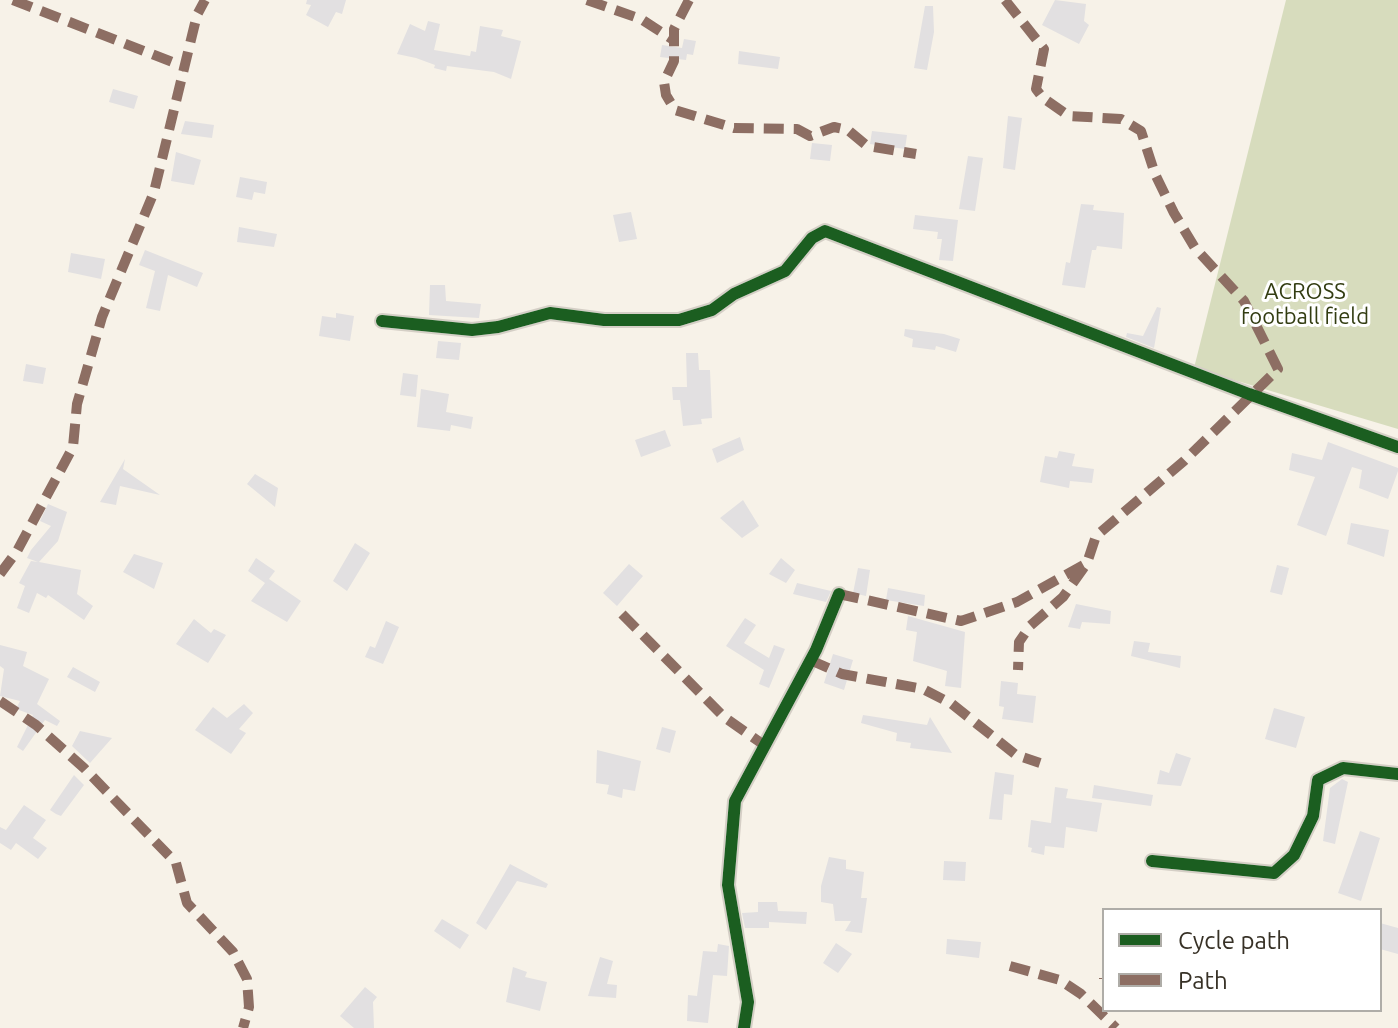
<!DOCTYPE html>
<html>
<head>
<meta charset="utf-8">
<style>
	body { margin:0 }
	#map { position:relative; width:1398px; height:1028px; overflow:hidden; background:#f7f2e8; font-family:Ubuntu,sans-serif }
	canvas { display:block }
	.legend { position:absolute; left:1102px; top:908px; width:280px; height:104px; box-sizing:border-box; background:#fff; border:2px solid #afada8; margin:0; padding:10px 14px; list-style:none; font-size:24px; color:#373126 }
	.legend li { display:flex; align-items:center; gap:16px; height:40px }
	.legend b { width:40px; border:2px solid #afada8 }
</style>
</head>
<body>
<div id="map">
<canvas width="1398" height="1028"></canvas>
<ul class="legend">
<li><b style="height:10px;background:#1b5e20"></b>Cycle path</li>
<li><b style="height:10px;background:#8d6e63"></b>Path</li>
</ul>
</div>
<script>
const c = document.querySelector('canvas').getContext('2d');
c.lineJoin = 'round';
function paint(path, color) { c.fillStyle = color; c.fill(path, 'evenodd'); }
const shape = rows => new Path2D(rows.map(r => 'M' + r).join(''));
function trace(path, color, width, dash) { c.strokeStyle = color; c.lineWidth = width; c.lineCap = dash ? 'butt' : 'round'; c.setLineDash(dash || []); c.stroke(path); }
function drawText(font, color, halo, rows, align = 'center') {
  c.font = font + ' Ubuntu,sans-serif'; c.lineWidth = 6; c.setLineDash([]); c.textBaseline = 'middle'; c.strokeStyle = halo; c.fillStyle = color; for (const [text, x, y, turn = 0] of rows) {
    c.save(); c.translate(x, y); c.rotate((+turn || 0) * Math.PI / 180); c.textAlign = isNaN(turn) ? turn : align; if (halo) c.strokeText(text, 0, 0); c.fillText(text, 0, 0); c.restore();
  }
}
const green = shape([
	[1286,0,1398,0,1398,429,1194,368]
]);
const building = shape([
	[307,0,346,0,342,14,336,12,328,27,306,15,311,5,306,4],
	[1055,0,1086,4,1084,21,1089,25,1079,44,1042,25],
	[925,6,933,6,934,32,927,70,914,68],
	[428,21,440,24,434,50,470,56,471,51,476,52,480,26,503,30,501,36,521,41,511,79,494,72,447,66,446,71,434,68,435,65,416,58,397,54,410,24,425,31],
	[684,39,696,41,693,55,687,54,686,60,660,57,662,45,682,48],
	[739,51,780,57,778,69,738,64],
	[113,89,138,96,134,109,109,102],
	[1008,116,1022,118,1015,170,1003,168],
	[185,121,214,125,212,138,181,134],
	[872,131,907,135,905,149,870,144],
	[812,143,832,145,830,161,810,159],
	[176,152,201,160,194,185,171,181],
	[968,156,983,158,975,211,959,209],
	[240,177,267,182,265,194,254,192,252,200,236,197],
	[1081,204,1094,205,1093,210,1124,213,1122,249,1097,246,1096,250,1092,250,1085,288,1062,285,1066,262,1070,263],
	[631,212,637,239,619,242,613,215],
	[915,215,958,220,953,261,939,260,942,239,937,239,938,232,913,229],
	[239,227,277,234,274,247,237,242],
	[145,250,203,273,197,287,168,275,160,311,146,308,155,271,139,265],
	[71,253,105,259,101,279,68,272],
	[430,285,445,285,446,301,481,304,479,318,429,315],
	[1157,307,1161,308,1154,348,1126,337,1127,333,1143,336],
	[336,313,354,316,350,341,319,336,322,316,336,318],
	[905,329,944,334,960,339,956,352,936,346,935,350,912,347,913,339,904,336],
	[438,341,461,343,459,360,436,358],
	[686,353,698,353,699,370,710,370,712,418,701,419,702,424,683,426,680,400,673,400,672,387,687,387],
	[26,364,46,368,43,384,23,381],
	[403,373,418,375,416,397,400,395],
	[421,389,449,394,446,412,473,417,471,429,451,425,450,431,417,427],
	[665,430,671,446,641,457,635,440],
	[740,437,744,450,717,463,712,449],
	[1328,442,1398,468,1398,471,1388,499,1359,488,1362,470,1352,467,1326,536,1297,525,1315,477,1289,470,1292,453,1322,460],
	[1059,451,1075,454,1072,466,1094,469,1092,483,1070,481,1069,488,1040,482,1045,456,1057,458],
	[125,459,123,469,160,495,120,486,116,505,100,502],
	[255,474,278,488,275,507,247,484],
	[743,500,759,526,742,538,720,518],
	[48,504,67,512,58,541,39,562,81,570,77,594,93,606,84,620,48,595,46,598,37,593,29,613,17,608,25,586,19,583,31,561,38,562,27,558,31,550,51,526,40,521],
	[1351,523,1389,530,1384,557,1347,544],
	[355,543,370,553,347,591,333,581],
	[134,554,163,563,154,589,123,572],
	[256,558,275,571,269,579,301,601,287,622,251,601,265,583,248,571],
	[781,558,795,570,786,583,769,574],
	[629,564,643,576,617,606,603,593],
	[1277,565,1289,568,1282,595,1270,592],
	[858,568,870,570,866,596,853,593],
	[797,583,831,591,826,602,793,594],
	[888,588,925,595,924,606,886,600],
	[1076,604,1111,611,1110,624,1082,622,1080,629,1068,627],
	[908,616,965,632,961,688,945,686,947,671,913,661,917,632,906,630],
	[745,618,756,625,744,643,769,658,774,645,785,649,769,688,759,684,764,670,726,646],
	[194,619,211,633,214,629,226,635,208,663,176,644],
	[386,621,399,627,383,664,365,657,370,646,375,648],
	[1134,641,1150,643,1148,652,1181,656,1180,668,1131,656],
	[0,645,27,652,23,666,49,679,37,704,60,721,57,726,45,720,23,751,17,747,33,715,16,709,20,701,0,696,4,669,0,666],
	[833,654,853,660,844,690,824,683],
	[73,667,100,682,95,692,67,677],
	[1001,681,1018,683,1017,694,1036,696,1033,723,1002,719,1004,707,999,706],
	[244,704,253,713,239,729,246,733,231,754,195,730,213,707,227,718],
	[1274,708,1305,717,1296,748,1265,739],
	[863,715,927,725,930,717,952,753,910,748,911,743,896,741,897,733,861,723],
	[662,727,676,731,670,753,656,749],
	[80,731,112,738,90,763,72,746],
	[597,750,641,761,635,791,623,789,622,798,607,794,609,785,596,783],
	[1176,753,1191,758,1181,786,1157,784,1160,770,1169,773],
	[995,772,1014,775,1012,795,1004,794,1002,820,989,819],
	[74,775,84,785,61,816,56,814,50,810],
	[1342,779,1348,782,1335,844,1323,841,1330,788],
	[1094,785,1153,795,1151,806,1092,798],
	[1055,787,1068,789,1066,798,1102,803,1097,832,1066,827,1064,848,1045,846,1044,855,1031,852,1032,848,1028,847,1031,820,1051,823],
	[24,805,46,820,33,838,47,848,38,859,16,843,11,850,0,843,0,827,6,830],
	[1360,831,1380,838,1361,901,1338,893],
	[829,857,846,860,846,869,864,872,861,898,867,898,862,933,845,931,851,921,835,921,833,904,821,902,821,886],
	[944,861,966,862,965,881,943,880],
	[510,864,548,884,546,888,517,881,486,930,476,923],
	[758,902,777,902,778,911,807,912,806,924,769,922,769,928,745,928,742,913,758,912],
	[442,919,469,935,460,949,434,931],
	[1380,923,1398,928,1398,954,1380,949],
	[947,939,981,942,979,958,946,954],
	[836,943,852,954,838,973,823,963],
	[718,944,729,946,727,976,713,975,708,1023,687,1021,688,995,697,996,703,951,717,952],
	[600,957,613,961,607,984,617,985,616,998,588,996],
	[513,967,527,972,525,977,547,982,540,1011,506,1002],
	[365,987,377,997,373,1002,374,1028,354,1028,340,1016]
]);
const minor = shape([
	[382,321,472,330,498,327,550,313,604,320,679,320,712,310,734,294,785,271,812,238,825,231,1249,394,1398,447],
	[1152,861,1274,873,1294,855,1313,816,1318,780,1343,768,1398,774],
	[744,1028,748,1002,728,885,735,801,816,650,839,594]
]);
const quiet = shape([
	[13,0,185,67],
	[587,0,641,19,672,39],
	[689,0,674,29,674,61,664,82,666,95,675,110,734,128,797,129,810,136,834,127,848,130,867,146,916,154],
	[1005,0,1044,49,1036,89,1043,98,1069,116,1121,119,1141,131,1155,174,1174,213,1195,248,1244,301,1278,369,1184,461,1096,536,1087,563,1063,597,1030,626,1019,642,1018,670],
	[0,574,17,551,73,447,77,404,102,317,154,192,197,15,205,0],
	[839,594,961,621,1017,602,1087,563],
	[622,614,724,717,764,745],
	[810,660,842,674,923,689,952,704,1016,755,1040,763],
	[0,701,36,725,84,768,176,863,187,903,233,952,247,979,249,1007,243,1028],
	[1010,966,1060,980,1081,994,1116,1028],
	[1104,978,1104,979]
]);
const cycleway = shape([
	[382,321,472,330,498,327,550,313,604,320,679,320,712,310,734,294,785,271,812,238,825,231,1249,394,1398,447],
	[1152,861,1274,873,1294,855,1313,816,1318,780,1343,768,1398,774],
	[744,1028,748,1002,728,885,735,801,816,650,839,594]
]);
const parkNames = [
	["ACROSS",1305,292],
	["football field",1305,317]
];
paint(green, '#d7dcbd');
paint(building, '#e2e0e1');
trace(minor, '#d5cfc6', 16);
trace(minor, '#fefdfc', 12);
trace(quiet, '#8d6e63', 10, [20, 10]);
trace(cycleway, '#1b5e20', 12);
drawText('22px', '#333d12', '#fff', parkNames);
</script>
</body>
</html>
